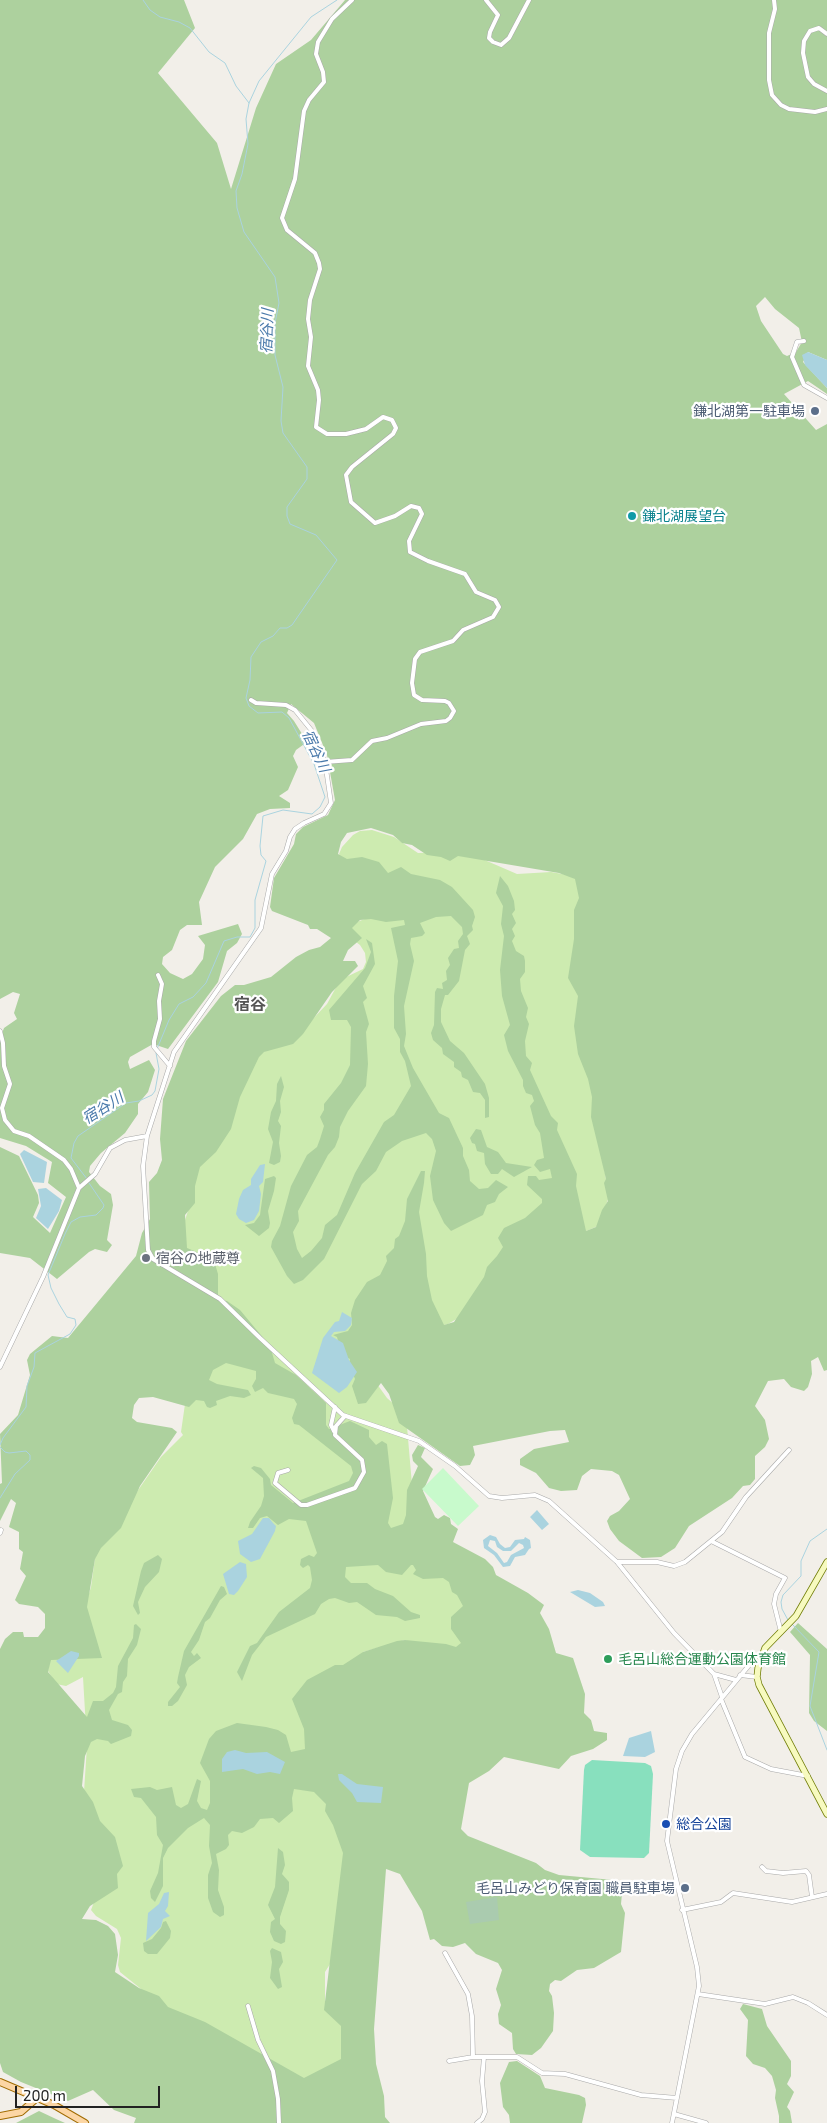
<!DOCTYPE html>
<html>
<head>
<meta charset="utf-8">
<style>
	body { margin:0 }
	#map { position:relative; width:827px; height:2123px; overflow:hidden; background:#f2efe9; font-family:"Exo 2",sans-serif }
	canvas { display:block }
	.scale { position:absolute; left:15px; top:2086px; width:145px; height:22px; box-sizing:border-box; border:2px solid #222; border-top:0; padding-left:6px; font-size:15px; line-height:18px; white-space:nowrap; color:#222; -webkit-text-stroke:4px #fff; paint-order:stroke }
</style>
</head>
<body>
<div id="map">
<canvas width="827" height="2123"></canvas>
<div class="scale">200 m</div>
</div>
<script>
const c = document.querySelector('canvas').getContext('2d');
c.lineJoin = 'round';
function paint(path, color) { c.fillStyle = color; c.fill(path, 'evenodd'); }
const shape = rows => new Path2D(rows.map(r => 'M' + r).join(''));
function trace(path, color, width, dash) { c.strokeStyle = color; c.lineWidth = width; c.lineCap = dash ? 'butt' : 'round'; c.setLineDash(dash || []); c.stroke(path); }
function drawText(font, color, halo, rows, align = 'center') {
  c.font = font + ' "Exo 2","Noto Sans JP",sans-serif'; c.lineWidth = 4.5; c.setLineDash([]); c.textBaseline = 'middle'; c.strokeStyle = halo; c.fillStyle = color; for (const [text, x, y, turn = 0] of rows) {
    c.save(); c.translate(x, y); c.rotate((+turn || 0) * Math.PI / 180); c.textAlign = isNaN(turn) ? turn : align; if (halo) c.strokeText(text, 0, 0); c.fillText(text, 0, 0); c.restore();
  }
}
const grass = shape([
	[372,830,394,837,418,853,458,852,480,858,517,874,551,872,602,881,602,1155,609,1197,598,1226,577,1235,539,1271,448,1324,407,1335,377,1384,387,1398,406,1415,417,1543,509,1609,471,1668,405,1640,363,1652,341,1795,349,1934,325,1972,325,2006,355,2009,356,2064,301,2084,156,2001,120,1972,118,1965,121,1938,117,1929,96,1916,91,1910,94,1902,83,1807,87,1746,83,1677,66,1686,56,1684,48,1671,51,1655,84,1609,91,1587,96,1551,161,1457,183,1435,181,1432,185,1404,181,1232,192,1199,194,1175,255,1059,260,1053,291,1042,327,1004,340,980,363,969,366,962,365,953,360,945,348,936,349,925,370,917,339,854,342,847,353,835,360,831]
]);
const forest = shape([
	[0,0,184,0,195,28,158,73,217,143,231,189,256,108,276,64,311,40,345,0,827,0,827,360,808,352,803,362,827,388,827,394,808,381,784,394,816,430,827,424,827,1370,824,1371,818,1357,811,1361,812,1374,808,1387,804,1391,791,1387,784,1379,768,1381,755,1406,765,1420,769,1439,765,1447,755,1456,755,1479,750,1485,743,1486,732,1498,689,1526,675,1548,661,1557,642,1558,619,1541,610,1529,607,1521,610,1516,619,1511,630,1499,619,1475,612,1471,591,1469,582,1476,577,1490,561,1491,549,1488,536,1473,520,1465,520,1459,534,1449,569,1442,565,1430,550,1431,473,1446,475,1455,470,1465,460,1466,399,1423,389,1394,381,1383,366,1403,358,1404,352,1386,355,1379,349,1364,350,1359,342,1355,337,1337,333,1335,348,1331,352,1325,351,1313,355,1300,367,1282,380,1275,387,1261,386,1256,394,1248,395,1239,399,1236,405,1221,407,1199,421,1171,425,1171,424,1183,419,1212,426,1254,427,1276,432,1300,444,1325,454,1322,484,1277,487,1267,497,1256,503,1247,498,1238,504,1228,525,1218,542,1203,542,1199,527,1185,528,1176,536,1176,539,1180,552,1178,550,1169,540,1172,534,1165,537,1160,544,1158,540,1133,535,1125,530,1106,534,1101,532,1095,526,1093,523,1086,523,1080,508,1051,504,1035,510,1025,502,996,500,970,504,936,501,924,503,906,496,893,500,876,508,886,514,901,515,910,512,914,516,923,512,929,515,936,512,941,516,951,524,956,525,961,525,972,520,979,521,991,528,1008,526,1017,529,1024,525,1041,526,1056,532,1063,530,1070,551,1116,558,1123,557,1130,577,1174,576,1186,586,1231,596,1227,602,1210,608,1201,604,1183,606,1179,591,1117,592,1097,588,1079,578,1054,574,1026,578,996,568,978,574,939,574,910,579,898,575,879,559,873,458,856,450,861,441,857,427,855,412,845,402,843,393,835,371,828,347,833,341,842,338,854,347,859,362,857,379,862,388,873,401,867,411,874,440,880,452,887,473,910,475,917,472,926,473,930,467,936,470,944,465,950,459,981,448,995,445,995,441,1009,441,1022,450,1041,464,1053,485,1084,489,1098,489,1117,485,1118,485,1100,480,1093,473,1092,468,1080,462,1077,461,1072,454,1067,454,1062,443,1054,442,1048,433,1040,431,1033,434,1025,435,992,437,988,443,989,442,983,447,980,446,971,450,965,448,958,454,949,459,948,458,941,463,934,462,927,451,916,436,917,420,923,425,933,422,936,411,938,410,944,414,961,404,1006,406,1034,404,1046,413,1068,439,1113,449,1118,463,1148,463,1156,469,1170,470,1181,479,1189,488,1188,496,1180,508,1187,499,1194,495,1202,487,1205,483,1215,451,1231,444,1223,433,1200,430,1176,436,1151,432,1139,426,1133,402,1141,386,1152,376,1171,362,1184,324,1259,303,1280,294,1284,287,1276,271,1247,272,1241,280,1226,291,1186,307,1155,317,1147,320,1139,324,1126,320,1117,324,1110,324,1104,341,1083,350,1065,351,1027,347,1020,331,1020,329,1010,365,968,371,952,366,939,372,943,375,964,363,986,367,998,363,1002,369,1024,366,1032,368,1064,366,1086,348,1111,340,1127,339,1137,335,1147,328,1155,298,1211,299,1221,293,1232,297,1249,302,1258,311,1251,322,1238,325,1225,337,1215,355,1173,384,1122,394,1115,411,1086,405,1061,400,1052,400,1039,394,1028,394,996,398,961,391,928,405,925,404,920,386,922,371,919,360,920,352,928,362,938,348,950,343,961,355,961,358,966,332,992,303,1034,293,1044,264,1052,259,1057,240,1097,231,1129,216,1152,200,1167,195,1186,195,1203,185,1215,187,1248,204,1255,215,1264,218,1274,218,1300,227,1301,240,1310,270,1346,275,1363,296,1375,326,1403,326,1425,329,1429,350,1421,369,1430,369,1437,376,1445,382,1441,387,1444,393,1498,388,1523,391,1528,403,1524,406,1515,407,1490,418,1466,413,1461,412,1455,418,1445,425,1448,421,1457,433,1469,423,1491,435,1517,438,1519,444,1515,450,1518,451,1524,458,1529,453,1542,485,1559,493,1567,496,1575,528,1593,544,1605,540,1613,549,1629,556,1653,573,1658,585,1694,584,1713,591,1720,594,1731,607,1733,607,1740,593,1749,571,1756,559,1769,504,1757,489,1771,469,1783,461,1829,468,1836,536,1863,545,1870,559,1875,613,1880,622,1893,621,1904,625,1913,621,1952,594,1968,577,1970,561,1981,555,1980,550,1984,549,1991,552,1996,554,2013,553,2031,541,2048,532,2055,516,2054,513,2049,512,2033,499,2024,498,2014,501,2005,496,1989,502,1970,498,1963,476,1954,465,1943,453,1947,442,1946,434,1939,430,1940,422,1911,400,1874,386,1869,374,2029,376,2064,384,2096,385,2117,390,2123,134,2123,136,2118,114,2110,93,2090,68,2101,21,2082,3,2072,0,2063,0,1649,5,1639,13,1632,23,1632,24,1637,38,1637,45,1628,45,1614,38,1607,19,1604,15,1600,26,1576,20,1569,23,1552,19,1549,19,1532,9,1527,16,1503,11,1499,0,1521,0,1484,2,1483,0,1434,18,1415,30,1375,27,1360,30,1354,52,1336,68,1338,136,1256,142,1233,150,1219,149,1182,157,1173,162,1160,160,1139,163,1099,186,1041,221,996,235,985,244,985,271,977,296,957,309,950,320,947,331,938,317,929,310,929,308,925,272,911,270,907,274,878,294,844,296,834,303,827,328,815,335,800,327,755,314,723,291,704,287,713,294,721,307,742,296,750,293,756,298,767,288,790,279,796,290,803,290,808,270,809,257,814,243,839,215,867,199,902,202,925,187,925,180,930,172,950,163,957,162,964,170,973,183,979,192,974,203,959,205,945,198,936,238,924,242,934,237,943,227,951,218,982,168,1049,153,1044,130,1057,128,1062,130,1069,149,1060,155,1070,148,1092,138,1104,138,1114,125,1133,101,1153,90,1166,89,1172,100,1186,111,1194,113,1205,107,1240,112,1245,107,1252,95,1249,89,1252,57,1279,30,1258,0,1253,0,1147,19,1156,38,1195,39,1203,33,1217,50,1233,66,1197,48,1183,52,1162,26,1146,0,1138,0,1039,4,1028,17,1019,14,1013,20,994,13,992,0,999],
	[765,297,775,309,799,328,802,342,796,352,787,356,783,354,761,321,756,306],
	[226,1363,256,1371,256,1379,252,1386,255,1392,263,1388,268,1393,294,1399,297,1404,292,1418,294,1424,299,1425,351,1466,353,1473,349,1481,293,1503,271,1485,270,1479,261,1468,254,1466,251,1468,263,1478,264,1496,261,1506,250,1522,248,1528,253,1528,260,1518,267,1516,278,1525,289,1519,306,1521,317,1553,314,1557,309,1555,301,1559,300,1565,303,1568,308,1565,310,1567,312,1580,310,1588,279,1612,257,1643,250,1646,237,1672,242,1681,252,1655,266,1637,315,1614,321,1604,329,1599,335,1598,349,1603,357,1602,376,1615,397,1617,405,1621,420,1618,420,1615,411,1612,393,1596,375,1589,367,1583,351,1583,345,1577,346,1567,378,1565,386,1572,402,1575,411,1565,413,1565,416,1570,413,1574,423,1579,443,1578,449,1582,452,1592,457,1595,463,1606,451,1617,451,1629,461,1643,456,1647,446,1644,405,1640,397,1641,363,1652,343,1665,335,1665,307,1680,292,1699,304,1729,305,1749,291,1752,286,1735,278,1730,266,1727,237,1723,216,1731,209,1739,200,1763,210,1781,210,1803,207,1810,201,1808,197,1801,201,1781,197,1779,188,1804,181,1808,176,1805,172,1787,157,1790,150,1787,131,1789,134,1797,141,1798,156,1817,157,1835,163,1845,158,1873,150,1891,151,1898,155,1902,163,1886,163,1858,168,1848,188,1828,204,1818,210,1825,209,1846,212,1863,208,1875,208,1898,213,1912,220,1917,224,1915,224,1907,218,1890,219,1870,216,1854,226,1849,229,1845,228,1835,232,1831,242,1833,254,1827,260,1819,273,1818,279,1823,293,1811,292,1798,294,1789,314,1792,326,1804,325,1811,333,1825,343,1853,324,2010,341,2026,341,2059,304,2078,205,2022,168,2007,159,1996,139,1988,115,1972,118,1955,115,1934,108,1926,96,1920,82,1919,90,1906,118,1888,117,1874,123,1866,115,1837,100,1821,93,1802,82,1786,85,1756,91,1742,97,1739,108,1741,111,1744,131,1736,132,1730,128,1725,112,1720,109,1710,118,1694,122,1692,123,1682,127,1676,128,1659,137,1645,141,1629,136,1624,134,1625,133,1638,118,1666,116,1687,113,1693,103,1701,93,1701,87,1717,48,1672,51,1660,102,1658,87,1607,95,1559,101,1548,121,1528,140,1486,177,1432,172,1428,137,1422,132,1418,134,1405,139,1398,153,1397,189,1407,196,1400,204,1401,207,1407,210,1408,217,1405,216,1401,230,1396,244,1398,251,1395,248,1390,217,1384,209,1380,213,1370],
	[281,1076,284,1087,280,1101,281,1112,278,1121,281,1126,279,1143,281,1156,280,1162,274,1165,269,1163,273,1142,268,1129,271,1112,276,1101,277,1084],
	[476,1129,481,1130,487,1147,498,1152,506,1163,532,1167,514,1177,502,1169,498,1174,491,1174,485,1164,484,1153,477,1151,475,1144,472,1143,470,1138],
	[274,1176,276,1178,274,1191,268,1211,270,1223,269,1228,259,1236,245,1225,254,1223,260,1215,265,1179],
	[158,1555,162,1559,159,1572,145,1587,138,1602,140,1613,138,1615,133,1606,141,1571,144,1563],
	[221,1586,224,1587,227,1594,220,1600,210,1618,205,1622,199,1640,191,1652,194,1656,197,1653,201,1658,189,1667,185,1675,187,1685,178,1701,172,1706,168,1706,168,1702,180,1687,177,1683,178,1677,184,1651],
	[798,1623,827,1649,827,1731,814,1721,809,1713,810,1655,790,1632],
	[278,1848,283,1852,285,1865,282,1874,289,1882,289,1890,280,1917,280,1924,286,1931,285,1942,281,1944,274,1941,270,1932,271,1922,275,1919,268,1905,275,1887],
	[166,1921,171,1931,170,1938,157,1954,148,1954,144,1951,143,1943,152,1939,161,1928,163,1922],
	[272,1948,281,1952,283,1962,279,1969,282,1987,278,1989,270,1978,272,1962,270,1951],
	[743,2004,762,2009,767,2026,791,2061,791,2076,787,2084,794,2092,787,2107,790,2111,792,2123,779,2123,779,2116,775,2098,776,2090,772,2076,765,2068,753,2064,746,2056,748,2020,740,2009],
	[517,2061,540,2076,545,2088,579,2095,585,2098,586,2105,582,2123,510,2123,509,2115,503,2107,500,2083,509,2062],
	[39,2111,56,2119,65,2123,16,2123]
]);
const cemetery = shape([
	[497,1897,499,1920,470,1924,466,1902]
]);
const park = shape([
	[443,1468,479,1506,458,1526,422,1489]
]);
const pitch = shape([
	[592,1760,645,1763,651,1766,653,1774,649,1853,644,1858,590,1857,580,1850,584,1770,585,1765]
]);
const water = shape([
	[808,352,827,360,827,388,805,365,802,355],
	[24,1150,47,1162,44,1183,33,1182,20,1154],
	[265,1164,263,1182,259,1186,261,1194,259,1211,254,1220,246,1223,239,1219,236,1214,239,1199,243,1190,251,1185,251,1179,260,1165],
	[46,1188,62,1200,59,1211,48,1229,36,1218,41,1206,38,1189],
	[342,1312,352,1318,351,1325,345,1331,334,1332,331,1336,343,1343,349,1360,357,1372,347,1387,339,1393,312,1373,323,1338,335,1322,339,1321],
	[537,1510,549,1524,542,1530,530,1517],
	[263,1518,269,1518,273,1523,276,1526,275,1531,260,1559,251,1562,240,1554,238,1541,252,1534],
	[490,1535,496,1537,500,1544,505,1548,510,1547,515,1540,524,1539,525,1537,530,1540,531,1548,529,1549,525,1555,515,1557,510,1566,503,1567,494,1555,484,1548,483,1540],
	[490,1540,495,1541,497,1547,503,1551,511,1551,519,1543,523,1545,524,1548,511,1555,507,1562,504,1563,497,1553,488,1546],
	[240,1562,246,1564,247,1577,238,1591,234,1595,229,1594,223,1574],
	[578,1590,590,1593,603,1602,605,1606,595,1607,570,1592],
	[71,1651,79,1653,79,1656,68,1673,56,1661],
	[651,1731,655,1752,645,1757,623,1756,629,1738],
	[235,1750,246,1753,267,1752,285,1762,280,1774,270,1772,257,1774,243,1769,222,1772,222,1759,227,1752],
	[338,1774,342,1774,357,1784,383,1787,381,1803,357,1802,352,1793,339,1780],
	[169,1892,168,1906,165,1911,170,1916,163,1919,161,1927,146,1941,148,1913,159,1904,164,1893]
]);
const stream = shape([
	[143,0,150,10,160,17,179,22,190,28,209,52,225,63,236,86,249,103],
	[157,1049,169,1020,179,1004,193,997,206,983,224,941,237,937,250,937,255,928,255,900,266,861,261,855,260,846,263,816,283,810,312,814,320,807,325,797,314,764,289,718,282,712,258,713,249,706,246,698,250,680,251,657,261,642,273,636,280,628,287,628,292,625,337,560,316,535,290,524,287,516,287,507,307,479,307,467,283,433,281,421,283,387,275,355,275,323,279,303,275,277,244,232,237,208,236,191,242,174,248,144,246,119,249,103,259,81,311,17,337,0],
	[87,1179,71,1158,74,1143,78,1136,126,1103,139,1101,152,1095,155,1091,159,1069,156,1053],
	[0,1445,3,1438,26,1407,27,1386,34,1367,35,1353,70,1334,76,1325,75,1319,67,1317,59,1304,51,1288,48,1275,65,1234,71,1222,80,1217,96,1215,103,1208,104,1205,89,1183],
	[0,1447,5,1452,9,1453,26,1451,30,1455,30,1460,15,1474,0,1498],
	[788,1620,782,1609,781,1602,783,1595,801,1576,801,1561,810,1541,827,1529],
	[791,1623,819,1652,810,1706,827,1750]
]);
const minor = shape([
	[486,0,498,15,490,32,489,38,493,42,501,45,509,38,529,0],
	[774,0,775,9,769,33,769,80,772,95,781,105,789,109,815,112,827,109],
	[827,34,819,28,810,31,804,41,803,53,808,77,814,84,827,91],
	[804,341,797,342,792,357,804,385,827,398],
	[251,700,256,703,286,705,295,710,312,731,325,762,331,803,324,814,304,823,295,829,290,837,286,851,272,874,261,928,174,1052,147,1136,143,1166,148,1250,153,1259,220,1299,260,1338,343,1415,419,1441,455,1466,489,1496,502,1498,535,1495,549,1501,617,1562,674,1633,714,1674,722,1697],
	[325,762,352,760,372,741,387,738,421,724,446,721,450,718,454,711,449,703,445,701,422,700,414,695,412,683,415,659,420,652,453,641,463,630,493,617,499,607,495,600,476,592,465,574,428,561,410,552,409,541,422,514,419,508,411,506,395,516,375,523,351,502,346,475,352,467,393,434,396,428,392,420,383,417,366,429,346,434,327,434,316,427,319,400,318,390,308,366,311,337,308,319,310,300,320,269,319,263,315,253,287,230,282,218,295,179,304,111,309,100,324,82,323,72,316,54,318,42,332,19,352,0],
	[158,975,162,984,159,1001,160,1019,154,1041,154,1047,170,1066],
	[0,1031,3,1043,4,1066,10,1084,2,1108,5,1120,14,1131,29,1136,64,1160,71,1169,79,1188],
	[0,1367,43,1277,79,1188,95,1174,110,1148,125,1140,147,1136],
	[334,1431,331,1425,335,1407],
	[288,1470,278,1473,275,1483,301,1505,307,1505,355,1488,364,1472,362,1460,335,1435,336,1426,345,1416],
	[0,1533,1,1530],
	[711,1541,785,1578,776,1594,774,1604,781,1632],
	[617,1562,657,1562,674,1566,685,1562,722,1532,746,1497,789,1450],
	[714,1674,736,1680],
	[740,1675,757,1677],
	[721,1699,745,1757,771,1769,808,1776],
	[762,1867,766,1871,783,1873,806,1871,809,1875,812,1897],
	[682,1910,721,1902,733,1893,792,1902,827,1894],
	[445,1953,468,1994,472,2016,473,2057],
	[698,1994,765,2004,793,1997,808,2003,827,2015],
	[248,2006,258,2040,273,2071,278,2099,279,2123],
	[449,2061,473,2057,517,2057,542,2073,565,2074,641,2095,677,2098],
	[674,2114,706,2123],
	[477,2123,482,2119,485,2112,482,2081,484,2057],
	[672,2123,699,1986,697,1967,667,1841,676,1769,682,1751,692,1734,751,1663,760,1661]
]);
const secondary = shape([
	[827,1562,796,1616,765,1648,758,1668,757,1677,759,1685,827,1814]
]);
const primary = shape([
	[0,2082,54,2105,85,2123],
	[0,2116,21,2112,38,2097]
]);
const markers = [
	[815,411,5,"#5c6f8a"],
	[632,516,5,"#0f9aa8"],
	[146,1258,5,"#6b7280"],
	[608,1659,5,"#2e9e5b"],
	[666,1824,5,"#1a4fb4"],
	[685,1888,5,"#5c6f8a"]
];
const serviceNames = [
	["鎌北湖第一駐車場",805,411],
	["毛呂山みどり保育園 職員駐車場",675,1888]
];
const cultureNames = [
	["鎌北湖展望台",642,516]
];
const worshipNames = [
	["宿谷の地蔵尊",156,1258]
];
const leisureNames = [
	["毛呂山総合運動公園体育館",618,1659]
];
const transitNames = [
	["総合公園",676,1824]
];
const waterNames = [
	["宿谷川",267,331,-88],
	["宿谷川",316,751,65],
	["宿谷川",103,1108,-32]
];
const quarterNames = [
	["宿谷",250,1005]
];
paint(grass, '#cdebb0');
paint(forest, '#add19e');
paint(cemetery, '#aacbaf');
paint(park, '#c8facc');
paint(pitch, '#88e0be');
paint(water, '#aad3df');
trace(stream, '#aad3df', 1);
trace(minor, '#a9a9a9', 5);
trace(secondary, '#707d05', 7);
trace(primary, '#a06b00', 8);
trace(minor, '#fff', 4);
trace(secondary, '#f7fabf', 5.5);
trace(primary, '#fcd6a4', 6);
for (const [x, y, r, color] of markers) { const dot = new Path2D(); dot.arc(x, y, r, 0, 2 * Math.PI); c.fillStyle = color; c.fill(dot); trace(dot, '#fff', 2); }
drawText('14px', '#4e5e75', '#fff', serviceNames, 'right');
drawText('14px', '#0d838f', '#fff', cultureNames, 'left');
drawText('14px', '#5b616d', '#fff', worshipNames, 'left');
drawText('14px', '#27864d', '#fff', leisureNames, 'left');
drawText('14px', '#164399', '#fff', transitNames, 'left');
drawText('italic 15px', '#4a7aab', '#fff', waterNames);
drawText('bold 16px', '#555', '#fff', quarterNames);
</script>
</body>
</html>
